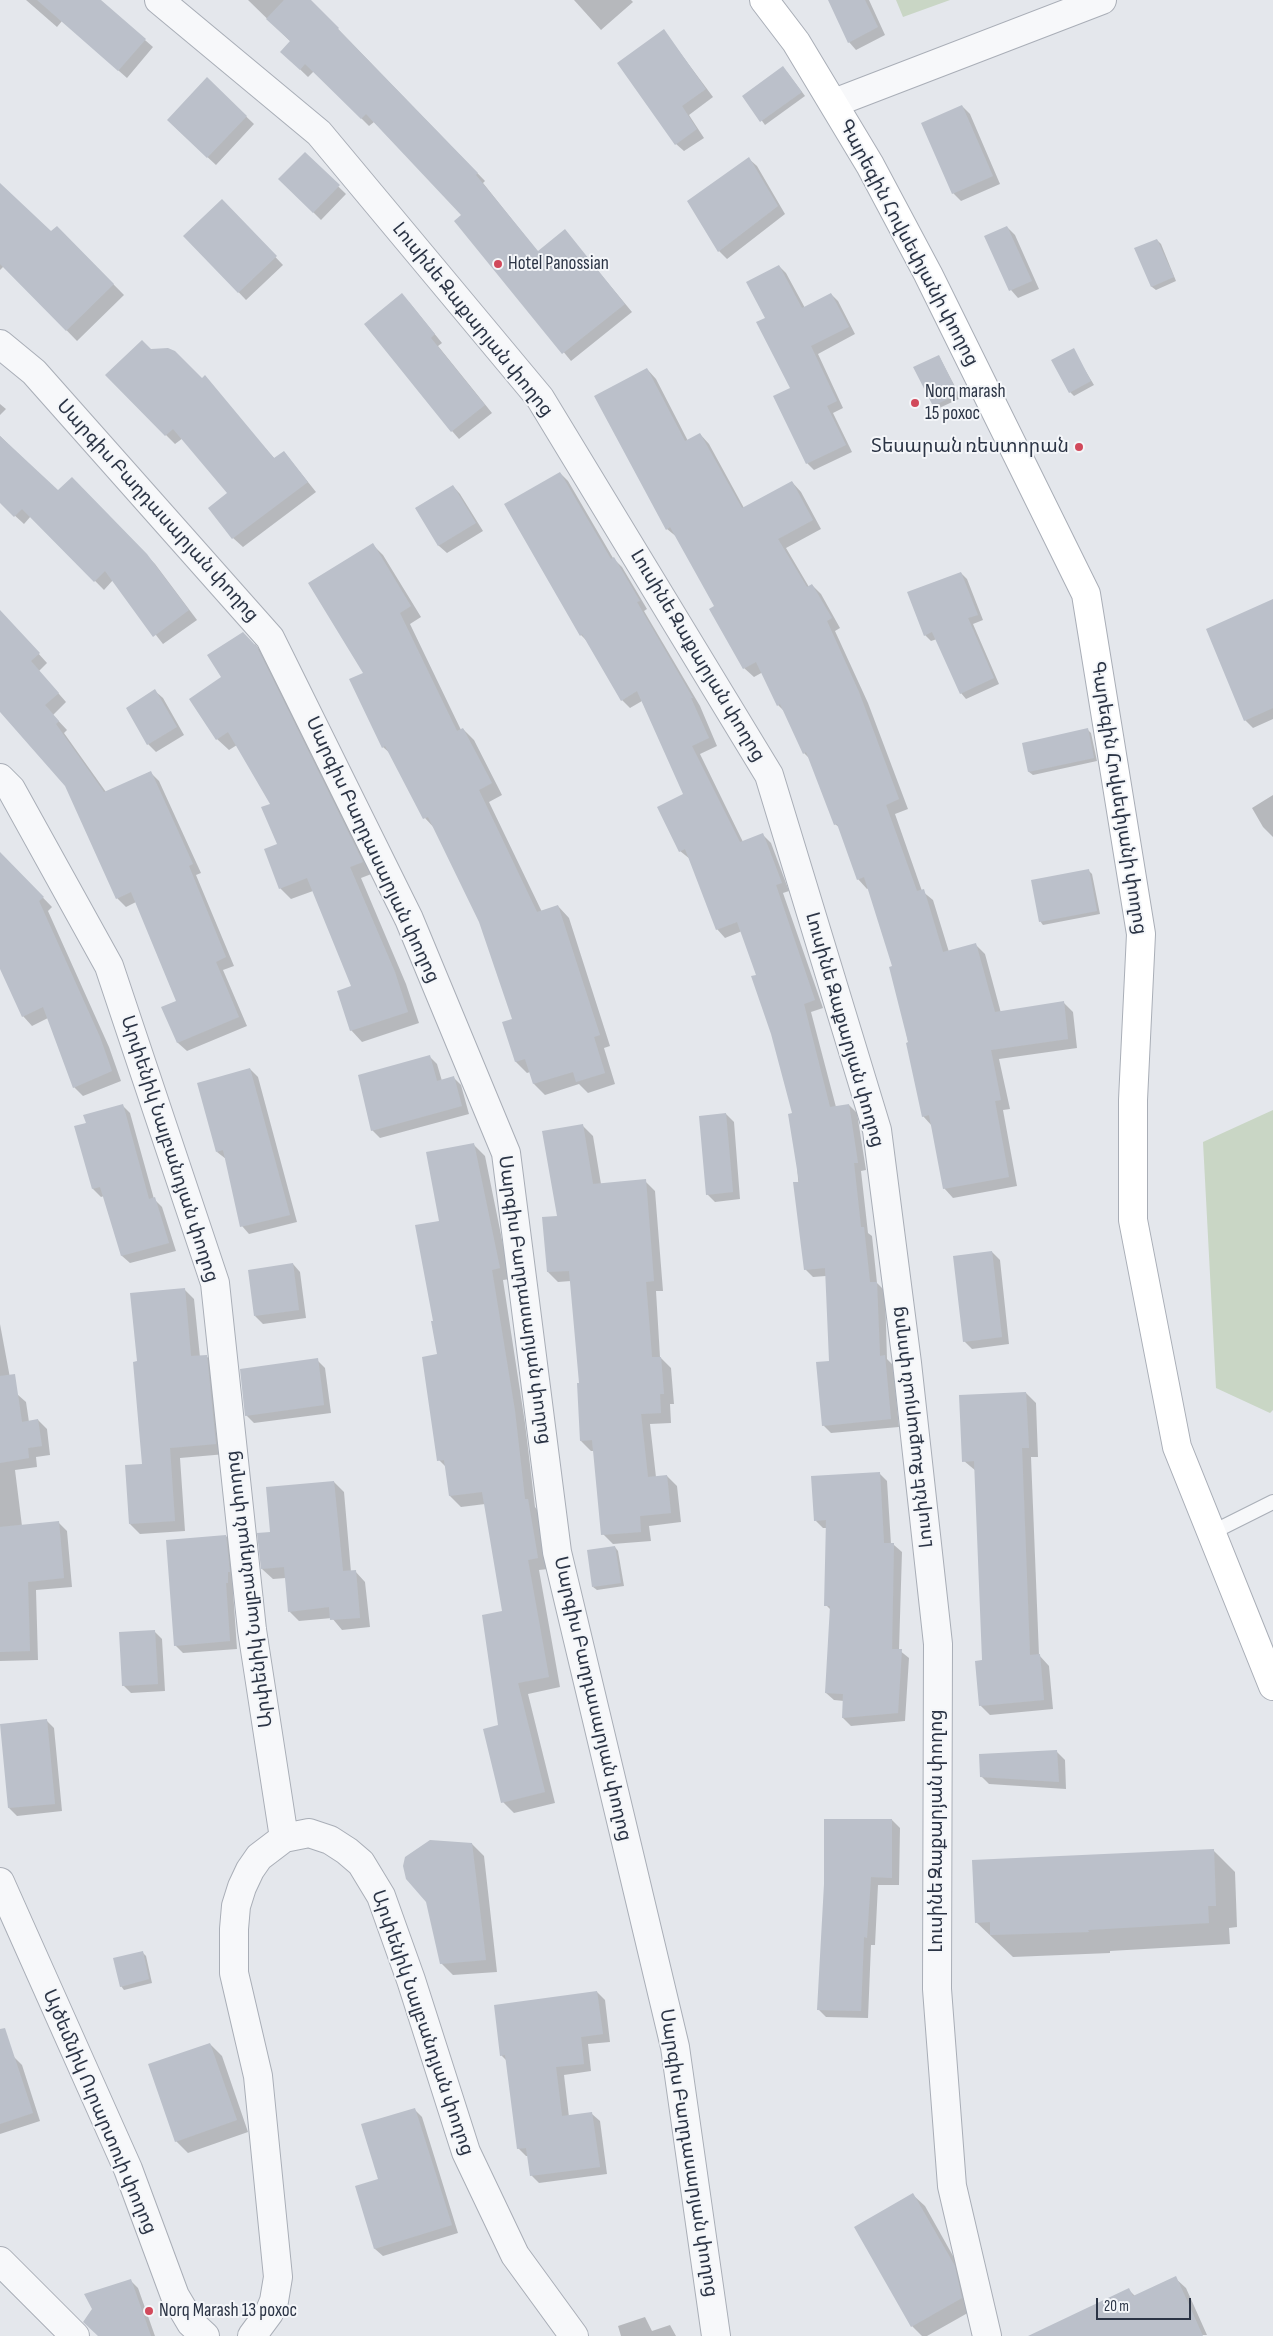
<!DOCTYPE html>
<html>
<head>
<meta charset="utf-8">
<style>
	body { margin:0 }
	#map { position:relative; width:1273px; height:2336px; overflow:hidden; background:#e4e7ec; font-family:"Sofia Sans Condensed",sans-serif }
	canvas { display:block }
	.scale { position:absolute; left:1096px; top:2298px; width:95px; height:22px; box-sizing:border-box; border:2px solid #2b3445; border-top:0; padding-left:6px; font-size:15px; line-height:18px; white-space:nowrap; color:#2b3445; -webkit-text-stroke:4px #f4f6f9; paint-order:stroke }
</style>
</head>
<body>
<div id="map">
<canvas width="1273" height="2336"></canvas>
<div class="scale">20 m</div>
</div>
<script>
const c = document.querySelector('canvas').getContext('2d');
c.lineJoin = 'round';
function paint(path, color) { c.fillStyle = color; c.fill(path, 'evenodd'); }
const shape = rows => new Path2D(rows.map(r => 'M' + r).join(''));
function trace(path, color, width, dash) { c.strokeStyle = color; c.lineWidth = width; c.lineCap = dash ? 'butt' : 'round'; c.setLineDash(dash || []); c.stroke(path); }
function drawText(font, color, halo, rows, align = 'center') {
  c.font = font + ' "Sofia Sans Condensed","Noto Sans Armenian",sans-serif'; c.lineWidth = 4; c.setLineDash([]); c.textBaseline = 'middle'; c.strokeStyle = halo; c.fillStyle = color; for (const [text, x, y, turn = 0] of rows) {
    c.save(); c.translate(x, y); c.rotate((+turn || 0) * Math.PI / 180); c.textAlign = isNaN(turn) ? turn : align; if (halo) c.strokeText(text, 0, 0); c.fillText(text, 0, 0); c.restore();
  }
}
const green = shape([
	[896,0,950,0,903,17],
	[1273,1110,1273,1410,1270,1413,1216,1388,1203,1142]
]);
const shadow = shape([
	[26,0,99,0,153,47,127,78,62,21,57,27],
	[248,0,310,0,485,181,483,183,538,252,565,231,632,312,571,361,456,221,463,215,374,122,369,126,314,71,308,77,282,52,291,42],
	[574,0,631,0,633,2,601,30],
	[829,0,869,0,885,35,856,50,849,42],
	[664,31,713,97,689,115,704,138,684,151,676,144],
	[787,72,805,96,765,125,744,96],
	[207,79,254,124,216,165,176,128],
	[962,106,970,114,1000,184,961,201,953,193],
	[305,154,346,194,321,220,280,179],
	[749,159,757,166,785,214,727,259,719,251,689,201],
	[0,185,51,233,57,227,124,295,77,341,4,266,0,270],
	[222,201,283,265,246,300,185,236],
	[1007,227,1015,235,1039,289,1018,298,1011,290,986,237],
	[1157,240,1161,244,1176,281,1156,290,1152,287,1136,249],
	[779,266,786,273,805,308,831,294,838,301,855,334,818,354,843,408,833,413,852,452,814,470,807,463,792,388,766,319],
	[409,302,442,343,438,346,492,413,459,439,452,431],
	[151,350,202,379,275,459,284,452,316,492,243,547,233,538,229,494,183,438,175,444,107,376],
	[1073,350,1094,385,1074,396,1070,392],
	[939,356,961,398,937,409,934,405],
	[647,369,656,379,688,441,700,434,709,444,744,508,792,482,801,492,821,529,786,548,809,587,812,585,821,594,840,628,835,631,868,703,908,809,895,814,922,891,933,900,949,952,976,945,985,954,1001,1013,1064,1003,1073,1012,1077,1048,999,1059,1010,1109,1003,1110,1017,1186,953,1198,944,1188,932,1126,923,1116,893,967,869,888,867,889,858,879,840,828,835,824,810,759,804,753,785,712,778,705,763,672,754,677,744,668,716,606,678,538,667,529],
	[0,404,6,409,0,415],
	[0,436,58,492,72,479,155,564,197,620,163,644,113,580,104,590,31,516,24,524,0,502],
	[560,473,568,481,613,558,622,567,647,609,644,611,700,706,717,746,700,754,743,842,763,835,771,843,789,891,783,893,823,1008,811,1012,836,1107,849,1105,857,1113,866,1170,861,1171,868,1233,872,1236,877,1283,885,1291,887,1359,893,1365,899,1427,831,1433,823,1425,830,1362,826,1276,813,1277,805,1269,793,1114,757,976,742,931,725,938,717,929,690,859,680,851,685,795,642,701,630,708,622,700,588,642,581,635,506,504],
	[453,486,460,494,483,531,447,553,439,546,416,508],
	[372,544,383,555,421,617,410,624,461,730,463,729,474,740,502,795,489,802,542,912,558,906,569,918,610,1046,604,1048,615,1084,588,1093,579,1084,545,1095,534,1084,530,1072,527,1073,516,1062,504,1023,514,1020,480,922,436,830,425,818,392,755,383,747,365,673],
	[961,573,967,579,983,620,973,624,999,684,966,699,961,693,937,639,931,641,925,635],
	[1273,600,1273,719,1253,728,1245,720],
	[0,611,47,663,39,671,66,702,53,715,67,730,64,733,106,792,150,772,159,781,201,873,196,875,234,966,223,970,247,1026,187,1051,178,1043,163,1008,177,1002,136,902,126,907,117,898,66,785,0,710],
	[255,644,268,660,374,873,361,878,406,984,419,1023,362,1042,351,1030,353,987,313,891,291,899,280,888,279,845,272,804,237,745,229,750,217,739,223,677],
	[155,691,163,698,184,735,156,752,148,744],
	[1088,730,1091,733,1097,761,1033,775,1029,772,1024,744],
	[1273,795,1273,837,1263,827,1252,808],
	[0,853,52,907,48,911,109,1047,121,1081,83,1096,74,1087,48,1018,32,1026,23,1016,0,966],
	[1088,870,1092,874,1100,914,1043,925,1040,921],
	[429,1056,437,1064,442,1081,453,1077,461,1085,469,1114,380,1138,372,1130],
	[250,1069,258,1077,297,1222,249,1234,242,1226,226,1159,217,1152],
	[122,1105,130,1113,154,1199,162,1207,176,1251,130,1263,122,1256,104,1196,101,1197,93,1189,76,1127,88,1123],
	[726,1114,734,1122,740,1199,715,1202,707,1194],
	[582,1125,593,1136,601,1184,645,1181,655,1191,663,1291,656,1291,660,1357,671,1368,674,1404,670,1404,671,1423,650,1424,656,1477,667,1476,677,1486,681,1522,649,1526,651,1541,613,1544,603,1534,594,1451,591,1451,581,1441,580,1384,571,1281,558,1282,548,1272,558,1217],
	[474,1145,485,1156,510,1279,503,1280,525,1423,535,1507,538,1511,548,1569,539,1570,560,1687,528,1694,555,1803,514,1813,503,1802,499,1726,503,1612,485,1504,461,1507,450,1496,447,1468,439,1460,438,1355,435,1322,440,1222],
	[992,1252,1000,1260,1009,1344,972,1349,964,1341],
	[293,1264,300,1272,306,1318,263,1324,255,1316],
	[184,1289,194,1299,200,1357,206,1356,217,1366,226,1454,180,1458,185,1531,140,1534,130,1524],
	[0,1324,13,1394,17,1394,26,1402,29,1422,38,1420,47,1429,50,1455,36,1457,37,1467,15,1470,22,1526,58,1522,67,1531,72,1587,36,1590,38,1660,0,1661],
	[317,1360,325,1368,331,1413,254,1423,246,1415],
	[1026,1393,1036,1403,1038,1457,1031,1457,1039,1655,1049,1666,1053,1709,990,1715,980,1705,983,1661,976,1471,964,1461],
	[879,1473,887,1481,891,1544,894,1545,902,1552,899,1650,909,1658,905,1721,851,1726,843,1718,844,1701,834,1700,826,1693,831,1610,826,1605,827,1528,823,1528,815,1520],
	[334,1482,344,1492,351,1572,355,1571,365,1582,370,1627,342,1630,332,1618,299,1621,289,1611,286,1578,273,1579,262,1569,271,1533],
	[226,1536,234,1544,236,1590,233,1590,237,1649,183,1653,175,1645],
	[615,1547,618,1551,624,1586,597,1590,593,1587],
	[154,1631,162,1639,165,1691,131,1693,123,1685],
	[47,1721,54,1728,62,1811,17,1816,9,1808],
	[1057,1752,1065,1760,1066,1789,989,1784,981,1776],
	[892,1820,900,1828,899,1885,878,1885,875,1945,871,1945,868,2018,826,2017,818,2009],
	[430,1841,472,1844,484,1856,497,1972,453,1975,441,1963,427,1901,406,1858],
	[1213,1850,1235,1872,1237,1927,1229,1928,1230,1944,1110,1951,1110,1953,1013,1957,976,1922],
	[142,1952,146,1956,152,1983,124,1990,121,1986],
	[597,1992,605,2000,610,2042,588,2044,591,2071,564,2075,569,2117,592,2114,600,2121,607,2174,539,2183,531,2175,528,2156,526,2156,518,2148,507,2061,501,2055],
	[210,2044,222,2056,248,2132,188,2153,176,2141],
	[14,2057,22,2065,40,2121,0,2134,0,2062],
	[414,2109,422,2117,458,2233,383,2256,375,2249,379,2179],
	[913,2195,925,2206,966,2279,973,2310,927,2336,922,2336,912,2326],
	[1175,2278,1186,2288,1207,2335,1062,2336,1129,2290,1135,2296],
	[131,2281,138,2288,155,2336,99,2336],
	[645,2317,652,2331,670,2325,676,2336,621,2336,618,2326]
]);
const building = shape([
	[37,0,101,0,146,39,118,71],
	[284,0,311,0,339,28,338,29,478,173,476,175,538,251,565,229,625,304,562,354,454,221,461,215,366,114,361,119,305,64,300,70,280,52,290,41,266,19],
	[828,0,865,0,878,27,848,43],
	[664,29,706,89,682,106,697,129,675,145,617,63],
	[783,66,802,92,760,122,742,96],
	[207,77,247,116,207,158,167,120],
	[962,105,993,176,952,194,921,123],
	[305,152,340,185,313,213,278,179],
	[749,157,778,206,718,252,687,201],
	[0,183,51,231,57,226,114,284,66,331,0,264],
	[222,199,277,256,238,293,183,236],
	[1007,226,1032,281,1009,291,984,236],
	[1157,239,1174,277,1151,287,1134,248],
	[779,265,802,308,831,293,849,327,811,346,837,401,827,406,846,445,806,464,773,396,790,388,756,322,765,318,746,282],
	[402,293,435,334,431,338,485,405,451,432,364,324],
	[142,340,151,349,168,348,175,351,202,378,205,375,274,458,284,451,308,482,232,539,208,508,227,493,173,429,165,436,105,375],
	[1074,348,1091,381,1069,393,1051,360],
	[939,355,958,394,933,406,913,367],
	[647,368,685,441,700,433,742,508,792,481,813,520,778,539,807,587,812,584,832,618,827,621,859,692,899,799,886,805,917,891,924,889,943,952,976,943,995,1012,1064,1001,1068,1039,991,1050,1001,1100,995,1101,1009,1177,943,1189,929,1115,922,1117,906,1043,908,1042,889,967,892,966,864,877,857,880,837,824,834,825,806,752,803,754,780,704,777,706,756,662,743,669,709,609,714,606,670,527,666,530,594,396],
	[0,436,58,490,72,477,147,554,189,610,153,637,105,571,94,582,22,509,14,517,0,503],
	[560,472,611,559,614,557,640,601,637,602,693,698,691,698,709,738,692,746,740,842,763,833,782,883,776,885,815,1000,804,1004,830,1107,849,1104,858,1163,854,1163,861,1227,864,1227,870,1282,877,1282,880,1356,885,1355,891,1419,822,1426,816,1362,829,1361,825,1268,804,1270,793,1182,799,1182,788,1114,792,1113,771,1034,751,976,756,975,737,922,716,930,685,849,679,852,657,807,683,794,637,691,621,701,582,634,580,636,504,504],
	[453,485,476,523,438,546,415,508],
	[373,543,411,606,400,613,457,731,463,728,492,783,479,790,537,912,558,905,600,1035,594,1037,605,1073,576,1082,573,1072,533,1084,525,1059,515,1062,502,1022,512,1019,479,922,428,817,423,819,385,746,382,748,349,679,363,673,308,583],
	[961,572,978,615,968,618,994,678,960,694,932,632,924,636,907,592],
	[1273,599,1273,708,1244,721,1206,629],
	[0,610,40,653,31,661,59,693,45,705,59,721,56,724,104,792,151,771,193,864,189,866,226,957,216,962,239,1017,177,1043,161,1007,176,1001,131,892,116,899,65,786,0,712],
	[243,632,257,647,363,862,350,867,395,972,408,1012,350,1031,337,991,351,986,307,878,279,889,264,849,277,844,261,807,270,804,228,732,216,740,189,699,221,677,207,655],
	[155,689,177,727,147,745,126,708],
	[1088,728,1094,758,1028,772,1022,743],
	[0,852,44,897,39,901,100,1037,112,1071,73,1088,43,1007,22,1017,0,969],
	[1089,869,1097,911,1039,922,1031,880],
	[430,1055,437,1081,454,1076,462,1106,371,1131,358,1075],
	[250,1068,290,1215,240,1227,223,1150,216,1152,197,1083],
	[123,1104,149,1199,155,1197,169,1243,121,1256,100,1187,92,1189,74,1126,86,1123,83,1115],
	[726,1113,733,1192,706,1195,699,1116],
	[583,1124,593,1184,646,1179,654,1281,646,1282,652,1357,661,1357,664,1394,660,1394,661,1413,641,1414,648,1477,667,1475,671,1513,640,1516,641,1532,601,1535,592,1440,580,1441,577,1383,579,1383,569,1271,547,1272,542,1217,557,1216,542,1131],
	[474,1143,500,1268,492,1270,515,1411,525,1499,528,1499,538,1558,528,1560,549,1677,518,1683,545,1792,501,1803,483,1729,498,1725,482,1615,502,1611,482,1492,449,1496,444,1460,437,1461,422,1357,437,1354,431,1321,433,1321,415,1225,439,1221,426,1152],
	[992,1251,1002,1337,963,1342,953,1256],
	[293,1263,299,1310,254,1316,248,1270],
	[185,1288,191,1356,207,1355,216,1444,170,1448,175,1521,129,1524,125,1465,142,1464,133,1362,137,1361,130,1293],
	[318,1358,324,1405,245,1416,240,1369],
	[15,1374,22,1422,38,1419,42,1446,28,1448,29,1458,0,1463,0,1376],
	[1026,1392,1029,1448,1022,1448,1030,1655,1040,1654,1044,1700,979,1706,975,1661,982,1660,974,1461,962,1462,959,1395],
	[880,1472,884,1543,894,1543,892,1649,902,1649,898,1713,842,1718,843,1694,825,1693,830,1606,824,1606,826,1520,814,1521,811,1476],
	[334,1481,343,1571,356,1570,360,1618,330,1620,329,1607,288,1612,284,1567,261,1569,257,1533,270,1532,266,1487],
	[59,1521,64,1578,28,1582,30,1651,0,1652,0,1527],
	[226,1535,230,1572,228,1572,228,1583,226,1583,230,1641,174,1646,166,1540],
	[615,1546,621,1583,592,1587,587,1550],
	[155,1630,158,1684,122,1686,119,1632],
	[47,1719,55,1804,8,1808,0,1724],
	[1057,1750,1059,1782,980,1777,979,1754],
	[824,1819,892,1819,892,1878,871,1877,867,1938,864,1937,861,2011,817,2010,824,1884],
	[430,1840,472,1843,486,1960,440,1964,426,1902,406,1879,403,1866,405,1857],
	[1214,1849,1216,1906,1208,1906,1209,1923,1088,1930,1089,1932,990,1935,990,1922,975,1923,972,1860],
	[143,1951,149,1979,120,1987,113,1958],
	[597,1991,603,2034,581,2037,584,2064,556,2067,562,2116,592,2112,600,2167,530,2176,526,2148,517,2149,505,2055,500,2056,494,2005],
	[5,2028,33,2113,0,2124,0,2029],
	[210,2043,237,2120,175,2142,148,2064],
	[415,2108,452,2225,374,2249,355,2186,378,2179,361,2124],
	[913,2193,955,2266,962,2298,911,2327,854,2227],
	[1176,2276,1203,2336,1028,2336,1129,2288,1133,2296],
	[131,2279,151,2336,98,2336,83,2322,92,2309,84,2294]
]);
const service = shape([
	[1211,1533,1273,1502]
]);
const minor = shape([
	[159,0,319,133,540,398,769,775,877,1130,907,1363,938,1644,937,1989,952,2186,987,2336],
	[0,344,34,372,270,638,409,919,506,1153,557,1552,675,2047,716,2336],
	[0,778,11,789,109,966,215,1283,252,1630,284,1838],
	[0,1882,128,2169,175,2296,191,2323,205,2336],
	[0,2261,75,2336],
	[252,2336,269,2313,274,2301,278,2277,258,2076,234,1973,234,1929,236,1906,242,1887,250,1870,259,1857,284,1838,309,1833,330,1840,347,1851,361,1863,381,1896,411,1980,466,2152,515,2255,574,2336]
]);
const tertiary = shape([
	[834,103,1102,0]
]);
const secondary = shape([
	[764,0,796,42,870,165,928,274,1086,594,1141,934,1133,1100,1133,1220,1177,1447,1273,1686]
]);
const markers = [
	[498,264,5,"#d1495b"],
	[915,403,5,"#d1495b"],
	[1079,447,5,"#d1495b"],
	[149,2311,5,"#d1495b"]
];
const streetNames = [
	["Գարեգին Հովսեփյանի փողոց",908,243,62],
	["Լուսինե Զաքարյան փողոց",472,320,51],
	["Սարգիս Բաղդասարյան փողոց",157,511,48],
	["Լուսինե Զաքարյան փողոց",697,656,59],
	["Գարեգին Հովսեփյանի փողոց",1118,798,81],
	["Սարգիս Բաղդասարյան փողոց",372,850,65],
	["Լուսինե Զաքարյան փողոց",844,1030,74],
	["Արփենիկ Նալբանդյան փողոց",169,1149,72],
	["Սարգիս Բաղդասարյան փողոց",524,1300,82],
	["Լուսինե Զաքարյան փողոց",913,1427,-97],
	["Արփենիկ Նալբանդյան փողոց",250,1589,-97],
	["Սարգիս Բաղդասարյան փողոց",592,1699,77],
	["Լուսինե Զաքարյան փողոց",937,1831,-90],
	["Արփենիկ Նալբանդյան փողոց",422,2023,71],
	["Այծեմնիկ Ուրարտուի փողոց",99,2112,67],
	["Սարգիս Բաղդասարյան փողոց",688,2153,81]
];
const poiNames = [
	["Hotel Panossian",508,264],
	["Norq marash",925,392],
	["15 poxoc",925,414],
	["Տեսարան ռեստորան",1069,447,"right"],
	["Norq Marash 13 poxoc",159,2311]
];
paint(green, '#c9d6c5');
paint(shadow, '#0003');
paint(building, '#bbc0ca');
trace(service, '#a9aeb7', 16);
trace(minor, '#a9aeb7', 30);
trace(tertiary, '#a9aeb7', 30);
trace(secondary, '#a9aeb7', 30);
trace(service, '#f7f8fa', 14);
trace(minor, '#f7f8fa', 28);
trace(tertiary, '#f7f8fa', 28);
trace(secondary, '#fff', 28);
for (const [x, y, r, color] of markers) { const dot = new Path2D(); dot.arc(x, y, r, 0, 2 * Math.PI); c.fillStyle = color; c.fill(dot); trace(dot, '#f4f6f9', 2); }
drawText('19px', '#2b3445', '#f4f6f9', streetNames);
drawText('19px', '#2b3445', '#f4f6f9', poiNames, 'left');
</script>
</body>
</html>
